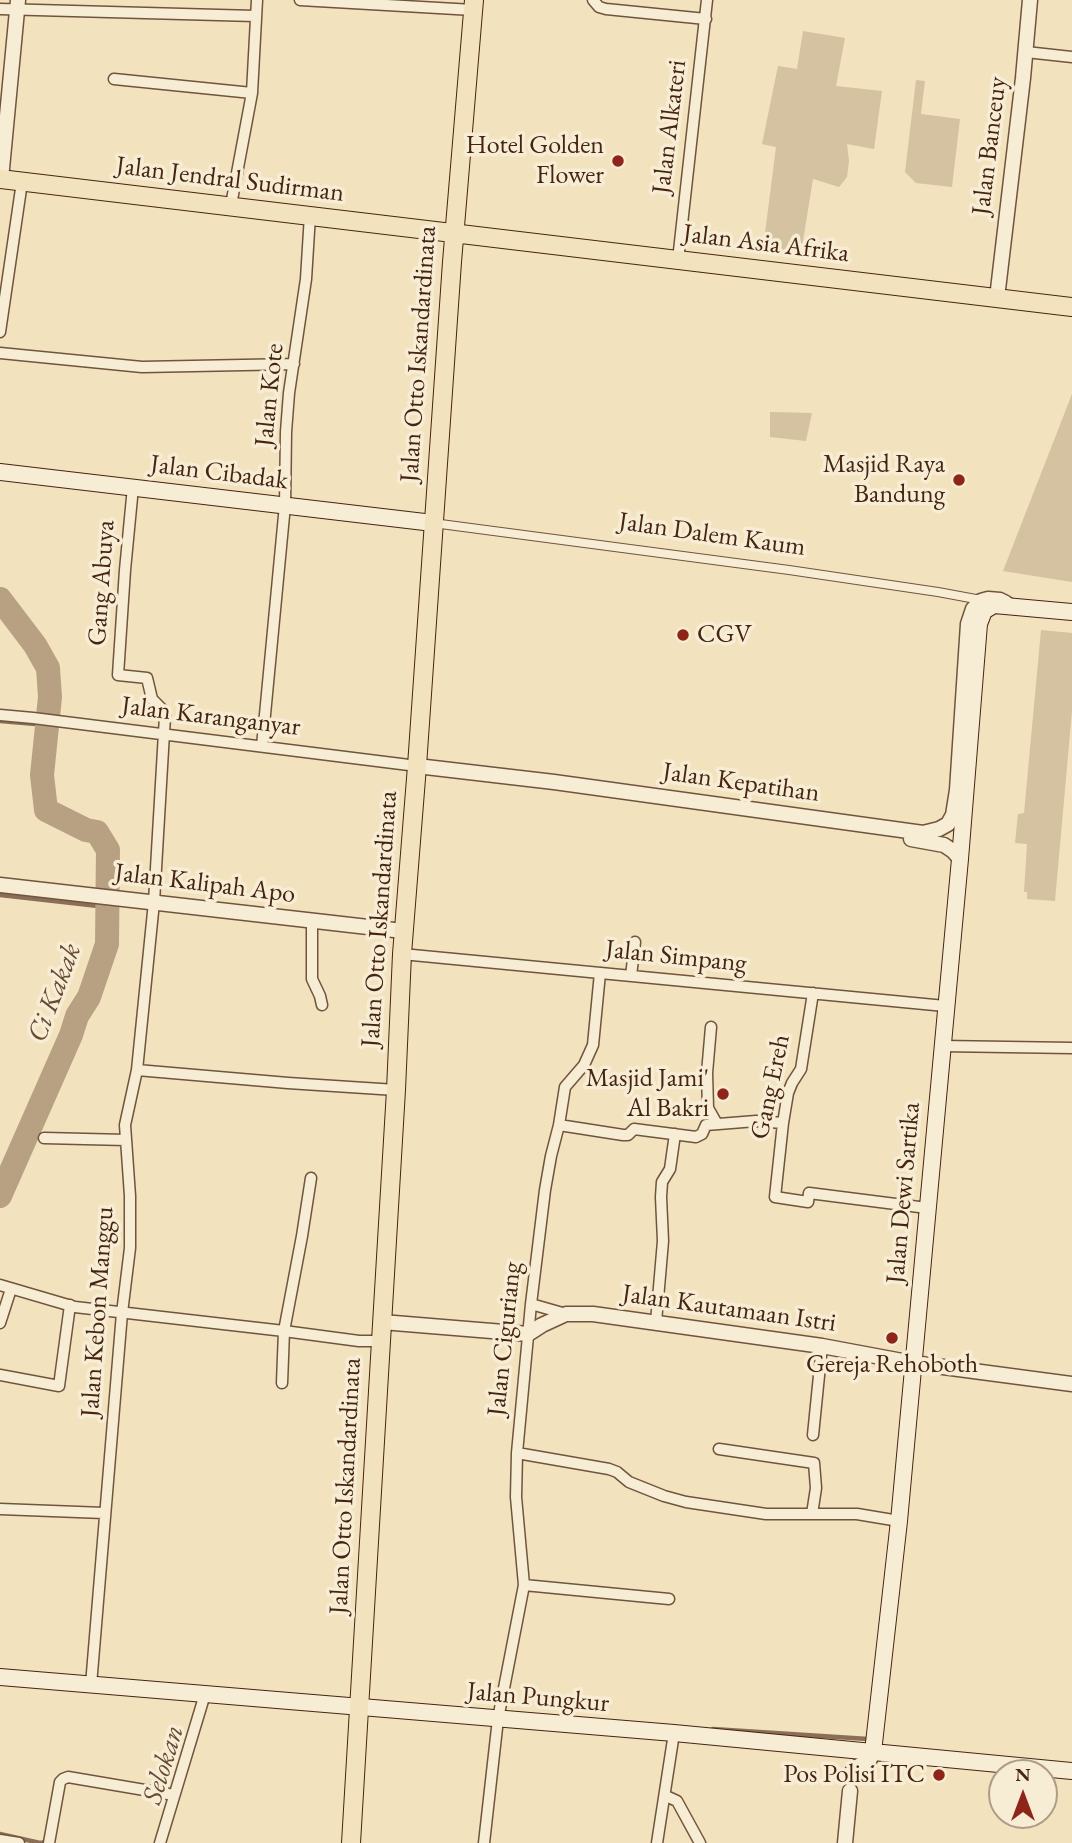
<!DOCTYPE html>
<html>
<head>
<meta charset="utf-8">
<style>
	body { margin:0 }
	#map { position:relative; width:1072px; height:1843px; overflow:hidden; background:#f2e2bd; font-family:"EB Garamond",serif }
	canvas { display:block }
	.north { position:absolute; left:988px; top:1759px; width:70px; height:70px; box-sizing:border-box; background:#f7ecd4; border:2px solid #b09c86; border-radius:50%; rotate:0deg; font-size:19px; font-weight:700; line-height:28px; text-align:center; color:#462412 }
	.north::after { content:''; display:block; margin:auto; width:24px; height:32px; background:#8f2418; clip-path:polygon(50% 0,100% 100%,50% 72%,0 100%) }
</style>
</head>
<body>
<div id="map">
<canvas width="1072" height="1843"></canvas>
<div class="north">N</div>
</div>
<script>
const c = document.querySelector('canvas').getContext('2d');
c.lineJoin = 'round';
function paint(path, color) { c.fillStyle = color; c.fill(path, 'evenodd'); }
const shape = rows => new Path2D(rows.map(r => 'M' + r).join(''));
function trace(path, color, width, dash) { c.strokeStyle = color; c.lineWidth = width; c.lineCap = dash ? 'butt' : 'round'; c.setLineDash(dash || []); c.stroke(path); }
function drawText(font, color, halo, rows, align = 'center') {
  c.font = font + ' "EB Garamond",serif'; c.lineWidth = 7; c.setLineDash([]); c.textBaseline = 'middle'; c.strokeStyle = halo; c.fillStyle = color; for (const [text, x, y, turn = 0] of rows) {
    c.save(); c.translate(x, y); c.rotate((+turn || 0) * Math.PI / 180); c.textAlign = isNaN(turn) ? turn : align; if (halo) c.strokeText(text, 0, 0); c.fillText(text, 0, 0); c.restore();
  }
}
const green = shape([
	[803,31,845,38,836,86,882,91,874,149,847,144,849,161,847,177,839,187,813,179,801,253,763,249,776,147,762,144,778,66,797,69],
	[916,80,925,81,921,114,960,119,952,187,916,183,905,172],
	[1072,394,1072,582,1003,571],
	[770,412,812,413,806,441,770,437],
	[1041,630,1072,633,1072,711,1055,901,1027,899,1027,892,1024,892,1027,844,1015,843,1018,814,1024,813]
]);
const stream = shape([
	[0,721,47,725],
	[0,895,107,907],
	[713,1729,868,1739],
	[0,1834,40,1843,46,1842]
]);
const river = shape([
	[0,599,35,645,48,668,50,697,42,775,46,810,86,830,97,832,108,850,107,944,89,997,77,1016,71,1035,0,1196]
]);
const pedestrian = shape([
	[433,523,789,570,938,592,981,600]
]);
const minor = shape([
	[300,0,473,10],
	[593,0,599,7,606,9,706,19],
	[0,9,255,16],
	[1026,52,1072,57],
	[114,79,252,93],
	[231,205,252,93,257,0],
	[678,260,707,0],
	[0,332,22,182],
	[0,353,142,367,294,364],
	[0,715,33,718,417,766],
	[262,746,285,505,286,432,289,393,306,279,310,215],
	[312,921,312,979,320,996,322,1005],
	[402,954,945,1006],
	[631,976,635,942],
	[813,993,801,1069,792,1083,788,1093,783,1123,775,1197,808,1202,809,1193,927,1208],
	[711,1027,707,1073,708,1108,717,1124],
	[942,1046,1072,1048],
	[137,1070,288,1083,396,1090],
	[559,1125,623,1135,628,1135,634,1129,696,1137,702,1134,706,1125,756,1121,783,1123],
	[44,1138,126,1140],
	[311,1178,302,1236,284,1331,359,1341,381,1341],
	[0,1285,75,1307,284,1331,282,1383],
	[531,1304,566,1314],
	[656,1322,663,1241,661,1197,662,1182,670,1169,675,1134],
	[0,1323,11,1289],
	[0,1375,59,1386,70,1305],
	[813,1435,822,1346],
	[719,1449,814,1463,816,1488,812,1514],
	[517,1453,609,1469,617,1472,629,1482,664,1496,686,1502,766,1514,857,1514,899,1521],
	[0,1509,104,1513],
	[524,1585,669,1599],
	[91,1685,122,1313,130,1248,130,1196,125,1125,137,1070,154,902,165,716,161,708,152,699,147,678,118,675,125,570,133,487],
	[666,1796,677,1801,700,1843],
	[0,1840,19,1843],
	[49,1843,60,1782,63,1779,68,1777,174,1795],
	[160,1843,205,1694],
	[484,1843,498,1719,524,1585,516,1497,517,1453,531,1304,545,1190,551,1156,559,1125,565,1087,584,1065,593,1045,600,973],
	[657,1843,674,1733]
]);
const tertiary = shape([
	[1,179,18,0],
	[997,298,1023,78,1030,0],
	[417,766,554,782,923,833,939,829,948,824,953,815,957,790,968,624,973,609,981,601,988,599,1000,600,1006,603],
	[911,839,944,845,953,851,960,859],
	[0,885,403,931],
	[382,1322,528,1334,542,1325,566,1314,593,1314,822,1346,913,1363,1072,1384],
	[851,1777,852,1772,857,1767,870,1759,873,1752],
	[845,1843,850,1791]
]);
const secondary = shape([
	[0,472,433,523],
	[0,1677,674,1733,1072,1771],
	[873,1752,899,1521,960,859,979,624,984,611,994,605,1072,612]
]);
const primary = shape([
	[0,179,1072,307],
	[351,1843,396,1090,402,954,417,766,452,262,474,0]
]);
const markers = [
	[618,161,7,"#8f2418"],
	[959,480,7,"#8f2418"],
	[683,635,7,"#8f2418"],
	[723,1094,7,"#8f2418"],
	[892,1338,7,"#8f2418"],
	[939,1775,7,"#8f2418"]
];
const streetNames = [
	["Jalan Alkateri",670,127,-83],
	["Jalan Banceuy",990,146,-83],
	["Jalan Jendral Sudirman",230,180,7],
	["Jalan Asia Afrika",766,244,7],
	["Jalan Otto Iskandardinata",419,354,-86],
	["Jalan Kote",270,395,-84],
	["Jalan Cibadak",219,473,7],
	["Jalan Dalem Kaum",712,535,8],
	["Gang Abuya",102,583,-86],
	["Jalan Karanganyar",211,717,7],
	["Jalan Kepatihan",741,783,8],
	["Jalan Kalipah Apo",205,884,7],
	["Jalan Otto Iskandardinata",380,919,-86],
	["Jalan Simpang",676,957,6],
	["Gang Ereh",771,1087,-78],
	["Jalan Dewi Sartika",904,1193,-85],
	["Jalan Kautamaan Istri",729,1309,8],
	["Jalan Kebon Manggu",98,1312,-86],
	["Jalan Ciguriang",505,1339,-84],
	["Jalan Otto Iskandardinata",346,1486,-87],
	["Jalan Pungkur",538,1698,5]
];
const poiNames = [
	["Hotel Golden",604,146],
	["Flower",604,176],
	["Masjid Raya",945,465],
	["Bandung",945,495],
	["CGV",697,635,"left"],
	["Masjid Jami'",709,1079],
	["Al Bakri",709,1109],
	["Gereja Rehoboth",892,1365,"center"],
	["Pos Polisi ITC",925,1775]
];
const waterNames = [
	["Ci Kakak",55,993,-69],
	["Selokan",164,1765,-73]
];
paint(green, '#d5c2a0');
trace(stream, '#8a6f56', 4.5);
trace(river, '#b8a183', 24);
trace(pedestrian, '#71543d', 10);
trace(minor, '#71543d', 13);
trace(tertiary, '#71543d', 17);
trace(secondary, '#462412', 18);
trace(primary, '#462412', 20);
trace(pedestrian, '#f7ecd4', 8);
trace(minor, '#f7ecd4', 10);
trace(tertiary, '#f7ecd4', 14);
trace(secondary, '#f7ecd4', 16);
trace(primary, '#f2e2bd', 18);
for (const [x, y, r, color] of markers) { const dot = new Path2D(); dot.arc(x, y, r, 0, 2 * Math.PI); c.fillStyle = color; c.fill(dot); trace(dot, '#f7ecd4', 2.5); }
drawText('26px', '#462412', '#f7ecd4', streetNames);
drawText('26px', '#462412', '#f7ecd4', poiNames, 'right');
drawText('italic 28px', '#684a34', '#f7ecd4', waterNames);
</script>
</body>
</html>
